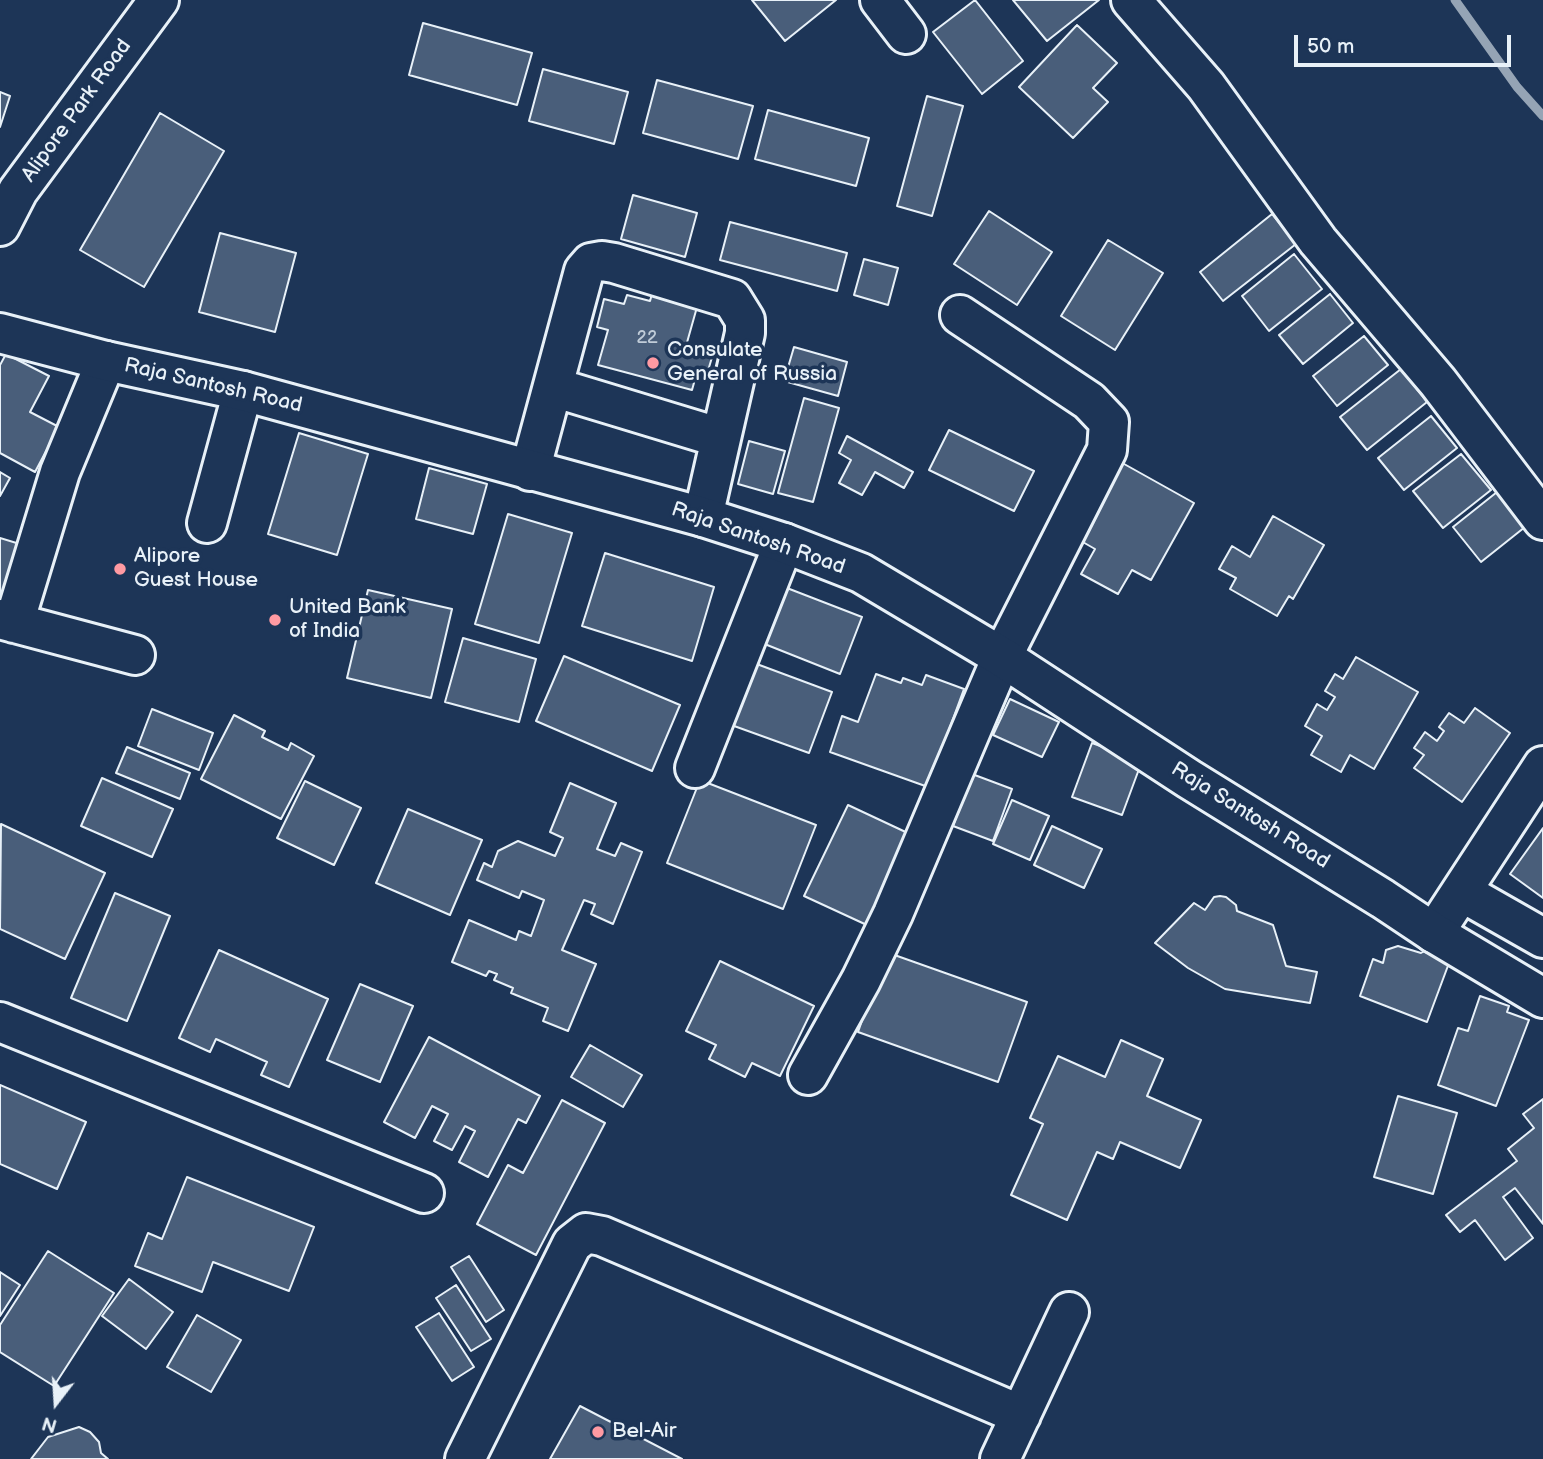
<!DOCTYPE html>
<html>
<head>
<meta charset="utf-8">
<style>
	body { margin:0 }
	#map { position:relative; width:1543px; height:1459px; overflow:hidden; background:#1d3557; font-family:"Balsamiq Sans",sans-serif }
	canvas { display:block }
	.north { position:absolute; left:21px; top:1368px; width:70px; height:70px; -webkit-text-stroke:5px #1d3557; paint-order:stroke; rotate:197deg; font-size:19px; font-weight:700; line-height:28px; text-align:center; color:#e8f1f8 }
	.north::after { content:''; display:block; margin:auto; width:24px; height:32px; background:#e8f1f8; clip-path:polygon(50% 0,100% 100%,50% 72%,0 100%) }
	.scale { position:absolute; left:1294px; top:35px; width:217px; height:32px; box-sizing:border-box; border:4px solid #e8f1f8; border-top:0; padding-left:9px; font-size:21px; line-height:24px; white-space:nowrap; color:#e8f1f8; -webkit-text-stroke:5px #1d3557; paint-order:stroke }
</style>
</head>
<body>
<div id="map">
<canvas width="1543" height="1459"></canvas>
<div class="north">N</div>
<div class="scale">50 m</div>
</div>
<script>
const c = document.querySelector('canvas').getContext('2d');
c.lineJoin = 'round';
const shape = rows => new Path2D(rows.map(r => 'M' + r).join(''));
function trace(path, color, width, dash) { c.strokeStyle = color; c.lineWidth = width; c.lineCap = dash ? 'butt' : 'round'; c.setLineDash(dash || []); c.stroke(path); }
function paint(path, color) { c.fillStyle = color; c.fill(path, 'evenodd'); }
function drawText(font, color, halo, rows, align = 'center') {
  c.font = font + ' "Balsamiq Sans",sans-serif'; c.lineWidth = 7; c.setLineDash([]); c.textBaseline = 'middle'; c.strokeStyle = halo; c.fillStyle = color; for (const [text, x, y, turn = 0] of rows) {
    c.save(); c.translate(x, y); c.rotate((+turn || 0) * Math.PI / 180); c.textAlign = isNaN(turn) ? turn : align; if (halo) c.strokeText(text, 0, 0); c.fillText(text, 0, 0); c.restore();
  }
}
const stream = shape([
	[1455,0,1517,87,1543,116]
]);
const building = shape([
	[752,0,836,0,785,41,752,0],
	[975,0,1023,61,982,94,933,32,975,0],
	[1013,0,1099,0,1047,41,1013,0],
	[423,23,532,53,517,105,409,75,423,23],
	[1077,25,1117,63,1093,88,1108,102,1073,138,1019,87,1077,25],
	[543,69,628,92,614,144,529,121,543,69],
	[657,80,753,106,738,159,643,133,657,80],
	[0,92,10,96,0,127,0,92],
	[927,96,963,106,932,216,897,206,927,96],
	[768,110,869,138,856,186,755,159,768,110],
	[160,113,224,151,144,287,80,250,160,113],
	[633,195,697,213,685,257,621,239,633,195],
	[989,211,1052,252,1017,305,954,264,989,211],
	[1272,214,1296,244,1223,301,1200,272,1272,214],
	[730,222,847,253,837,291,720,260,730,222],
	[220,233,296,253,275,332,199,312,220,233],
	[1108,240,1163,273,1115,350,1061,316,1108,240],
	[1294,254,1322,289,1269,331,1242,296,1294,254],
	[864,259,898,268,888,305,854,295,864,259],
	[654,287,699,300,686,346,713,354,707,374,697,372,692,390,598,365,608,330,597,327,604,299,624,304,627,295,650,301,654,287],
	[1330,294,1353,323,1303,364,1279,335,1330,294],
	[1364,336,1388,365,1337,406,1313,376,1364,336],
	[794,347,847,362,838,396,784,381,794,347],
	[6,354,49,376,30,412,59,427,35,472,0,453,0,365,6,354],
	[1401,369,1427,402,1367,450,1340,417,1401,369],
	[804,398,839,408,813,502,778,493,804,398],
	[1431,416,1457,448,1404,490,1378,458,1431,416],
	[949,430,1034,471,1014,511,929,470,949,430],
	[299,433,368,454,337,555,268,534,299,433],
	[847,436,913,472,904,488,875,472,862,495,839,483,851,460,839,453,847,436],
	[749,441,785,451,773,494,738,484,749,441],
	[1461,454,1491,490,1443,528,1413,491,1461,454],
	[1117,460,1194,503,1151,580,1132,570,1118,594,1081,574,1095,549,1074,537,1117,460],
	[429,468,487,484,473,534,416,519,429,468],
	[0,472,10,478,0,496,0,472],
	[1497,492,1525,527,1481,562,1453,527,1497,492],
	[508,514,572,533,539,643,475,624,508,514],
	[1273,516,1324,545,1293,599,1289,596,1277,616,1230,589,1236,578,1219,569,1232,546,1250,557,1273,516],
	[0,538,23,545,0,604,0,538],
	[605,553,714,587,692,661,582,626,605,553],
	[774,583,862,617,840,674,752,639,774,583],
	[368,590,452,609,431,698,347,678,368,590],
	[463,638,536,659,519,722,445,702,463,638],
	[564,656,680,705,652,771,536,721,564,656],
	[1356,657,1418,692,1374,769,1350,755,1341,772,1311,755,1322,736,1305,726,1317,704,1327,710,1335,697,1325,691,1335,674,1343,679,1356,657],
	[746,660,832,692,809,753,723,722,746,660],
	[876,674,901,683,903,678,922,685,926,675,964,689,928,787,830,752,842,716,858,722,876,674],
	[1010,699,1059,722,1042,757,993,735,1010,699],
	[1475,708,1510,733,1462,802,1414,768,1424,755,1414,748,1425,732,1437,741,1444,731,1439,727,1449,713,1464,723,1475,708],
	[152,709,213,733,199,770,138,746,152,709],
	[234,715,265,731,262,737,288,750,291,743,314,756,281,819,201,779,234,715],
	[1092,743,1142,761,1122,815,1072,797,1092,743],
	[127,747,190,773,180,799,116,773,127,747],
	[972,774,1012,789,993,841,953,826,972,774],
	[102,778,173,809,152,857,81,826,102,778],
	[700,780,816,825,783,909,667,863,700,780],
	[305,781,361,808,334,865,277,838,305,781],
	[570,783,616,803,597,849,615,856,621,843,642,852,613,924,591,914,595,904,584,900,562,950,596,964,568,1031,543,1021,548,1008,511,993,513,988,494,980,497,974,489,971,486,976,452,962,469,920,516,940,519,931,531,936,544,900,522,891,519,898,477,880,484,863,492,867,498,851,518,841,555,856,563,838,550,832,570,783],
	[1012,800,1049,816,1030,860,993,844,1012,800],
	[848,805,912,835,869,926,804,896,848,805],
	[408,809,482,840,450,915,376,883,408,809],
	[1,824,105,873,65,959,0,929,1,824],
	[1052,826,1102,849,1084,888,1034,865,1052,826],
	[1543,828,1543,898,1510,874,1543,828],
	[115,893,170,916,127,1021,71,998,115,893],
	[1220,896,1226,897,1236,905,1237,911,1273,925,1286,966,1317,972,1310,1003,1225,989,1188,968,1155,943,1194,903,1205,910,1214,897,1220,896],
	[1398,946,1421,953,1431,947,1452,955,1427,1022,1360,996,1373,959,1383,963,1386,950,1398,946],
	[219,950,328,999,289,1087,261,1075,267,1062,216,1039,210,1052,179,1038,219,950],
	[886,952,1027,1002,998,1082,858,1032,886,952],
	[720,961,814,1006,780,1076,752,1063,745,1077,709,1059,716,1045,686,1031,720,961],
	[360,984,413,1006,380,1082,327,1060,360,984],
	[1480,996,1509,1006,1507,1012,1529,1020,1496,1106,1438,1085,1458,1028,1468,1031,1480,996],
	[429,1037,540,1096,526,1123,518,1119,488,1177,459,1162,475,1131,465,1126,452,1150,434,1141,448,1114,432,1106,415,1138,384,1122,429,1037],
	[1121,1040,1163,1059,1147,1096,1201,1120,1180,1168,1120,1142,1113,1159,1097,1152,1067,1220,1011,1195,1043,1124,1030,1118,1058,1056,1105,1077,1121,1040],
	[590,1045,642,1075,623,1107,571,1077,590,1045],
	[0,1085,86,1122,57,1189,0,1164,0,1085],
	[1398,1096,1457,1113,1433,1194,1374,1177,1398,1096],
	[1543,1099,1543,1224,1515,1188,1503,1197,1533,1238,1505,1260,1475,1220,1460,1232,1446,1215,1517,1161,1508,1149,1534,1128,1523,1114,1543,1099],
	[562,1100,605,1123,536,1255,477,1224,508,1165,523,1173,562,1100],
	[187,1177,314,1227,289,1291,213,1262,202,1292,135,1266,148,1233,162,1239,187,1177],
	[48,1251,114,1293,54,1386,0,1352,0,1325,48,1251],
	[469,1256,504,1310,486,1322,451,1267,469,1256],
	[0,1272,20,1285,0,1316,0,1272],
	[129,1279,173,1312,146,1349,102,1316,129,1279],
	[456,1285,491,1339,471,1351,436,1298,456,1285],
	[439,1313,474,1367,452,1381,416,1327,439,1313],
	[197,1315,241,1340,211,1392,167,1367,197,1315],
	[580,1406,682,1459,550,1459,580,1406],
	[79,1427,90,1432,99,1442,101,1453,108,1459,31,1459,48,1437,79,1427]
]);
const minor = shape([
	[880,0,906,34],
	[1131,0,1206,86,1318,241,1438,382,1543,520],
	[0,226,18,191,159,0],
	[553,387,721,438],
	[530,471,584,271,591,263,602,261,614,263,732,299,745,320,745,333,703,517],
	[207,523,243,391],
	[0,619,135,655],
	[14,623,60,472,106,361],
	[695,768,784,543],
	[1462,892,1543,938],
	[1434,933,1543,766],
	[0,1022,424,1193],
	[808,1075,861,980,893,914,1002,657,1107,450,1109,422,1089,401,960,315],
	[465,1459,572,1244,586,1233,602,1236,1021,1415],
	[1000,1459,1069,1312]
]);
const major = shape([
	[0,333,106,361,243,391,703,517,784,543,861,573,1002,657,1189,779,1383,899,1434,933,1543,998]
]);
const markers = [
	[653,363,7,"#ff9aa2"],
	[120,569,7,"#ff9aa2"],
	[275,620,7,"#ff9aa2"],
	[598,1432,7,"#ff9aa2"]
];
const numberNames = [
	["22",647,338]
];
const streetNames = [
	["Alipore Park Road",77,111,-54],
	["Raja Santosh Road",213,386,13],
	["Raja Santosh Road",758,539,19],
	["Raja Santosh Road",1250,816,32]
];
const poiNames = [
	["Consulate",667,351],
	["General of Russia",667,375],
	["Alipore",134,557],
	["Guest House",134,581],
	["United Bank",289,608],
	["of India",289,632],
	["Bel-Air",612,1432]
];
trace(stream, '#95a4b5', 9);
paint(building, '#495e7a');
trace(building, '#e8f1f8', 2);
trace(minor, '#e8f1f8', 44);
trace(major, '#e8f1f8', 44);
trace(minor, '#1d3557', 38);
trace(major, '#1d3557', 38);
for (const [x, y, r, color] of markers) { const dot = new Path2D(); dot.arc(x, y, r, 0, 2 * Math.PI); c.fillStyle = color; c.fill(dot); trace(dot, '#1d3557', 2.5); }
drawText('18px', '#c0ccd8', null, numberNames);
drawText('21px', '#e8f1f8', '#1d3557', streetNames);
drawText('21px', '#e8f1f8', '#1d3557', poiNames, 'left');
</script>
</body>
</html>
